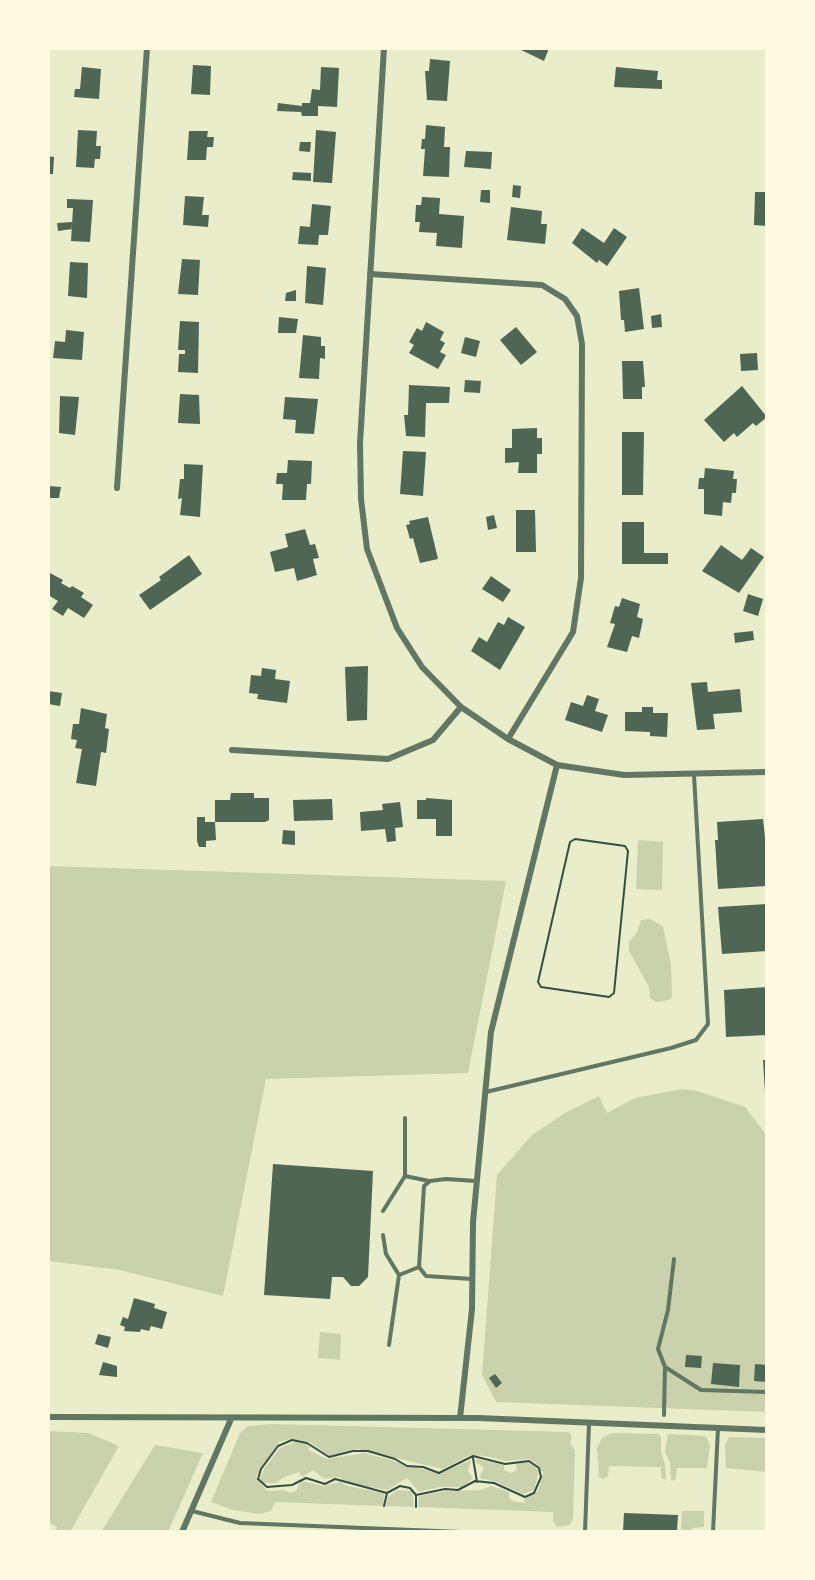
<!DOCTYPE html>
<html>
<head>
<meta charset="utf-8">
<style>
	body { margin:0 }
	#map { position:relative; width:815px; height:1580px; overflow:hidden; background:#e9edc9; font-family:"Space Grotesk",sans-serif }
	canvas { display:block }
	.frame { position:absolute; inset:0; border:50px solid #fefae0; pointer-events:none }
</style>
</head>
<body>
<div id="map">
<canvas width="815" height="1580"></canvas>
<div class="frame"></div>
</div>
<script>
const c = document.querySelector('canvas').getContext('2d');
c.lineJoin = 'round';
function paint(path, color) { c.fillStyle = color; c.fill(path, 'evenodd'); }
const shape = rows => new Path2D(rows.map(r => 'M' + r).join(''));
function trace(path, color, width, dash) { c.strokeStyle = color; c.lineWidth = width; c.lineCap = dash ? 'butt' : 'round'; c.setLineDash(dash || []); c.stroke(path); }
const green = shape([
	[638,840,663,842,662,890,636,889],
	[48,866,506,881,468,1073,266,1079,223,1296,120,1270,48,1261],
	[650,919,663,926,671,965,672,994,671,999,664,1001,656,1002,650,998,649,987,629,951,629,942,637,932,641,920],
	[682,1089,697,1091,745,1107,767,1136,767,1412,496,1402,482,1375,497,1175,532,1135,565,1113,599,1096,607,1113,635,1098],
	[320,1332,341,1334,340,1360,318,1358],
	[273,1424,568,1432,572,1436,570,1443,575,1450,573,1519,569,1525,557,1527,553,1521,553,1512,418,1507,419,1496,446,1491,481,1490,491,1486,509,1492,509,1498,512,1501,525,1503,524,1499,538,1491,543,1473,536,1463,529,1459,506,1461,486,1456,470,1455,443,1469,358,1449,329,1456,310,1442,290,1439,279,1442,275,1448,256,1477,267,1491,284,1490,291,1493,296,1491,301,1481,325,1486,340,1482,347,1486,384,1493,383,1506,275,1502,271,1511,260,1514,233,1510,211,1502,240,1433,248,1426],
	[48,1431,88,1433,119,1446,70,1532,56,1532,57,1527,48,1522],
	[612,1433,658,1434,661,1437,661,1453,665,1464,666,1480,661,1478,661,1467,609,1466,608,1476,603,1479,599,1477,597,1448,602,1438],
	[668,1434,706,1436,710,1445,707,1468,677,1468,676,1479,671,1481,670,1462,665,1452],
	[729,1437,767,1438,767,1472,726,1468,725,1445],
	[295,1442,306,1444,310,1447,308,1450,327,1459,365,1453,440,1474,471,1460,468,1471,473,1478,462,1487,440,1487,419,1492,407,1478,387,1490,347,1483,339,1477,324,1479,313,1470,302,1477,299,1472,284,1477,276,1483,262,1483,260,1479,264,1469,280,1448],
	[155,1445,203,1453,168,1532,101,1532],
	[476,1459,504,1465,504,1470,511,1473,517,1470,516,1463,528,1462,534,1465,539,1471,534,1490,523,1494,497,1482,479,1478,484,1467,476,1463],
	[397,1490,412,1491,414,1507,385,1506,388,1497],
	[682,1511,704,1511,704,1527,692,1528,692,1532,681,1532]
]);
const building = shape([
	[517,48,549,48,544,61],
	[430,59,450,61,447,101,427,100,425,71,429,71],
	[193,65,211,66,210,95,191,94],
	[82,67,101,69,99,99,74,97,75,89,80,89],
	[321,67,339,68,337,107,318,106,318,116,302,116,301,112,277,111,278,103,302,106,302,103,310,103,312,89,320,90],
	[616,67,658,71,657,80,662,80,662,89,614,87],
	[426,125,445,127,444,147,450,147,449,177,423,176,425,149,421,149,422,139,425,139],
	[78,130,97,131,96,146,101,146,100,159,95,159,94,168,76,167],
	[316,130,336,132,332,183,313,182],
	[189,131,208,131,207,137,214,137,213,147,207,147,206,160,187,160],
	[300,142,311,142,310,152,299,151],
	[466,151,492,152,491,169,464,167],
	[48,156,54,157,53,174,48,174],
	[293,172,311,173,311,181,292,180],
	[513,185,521,186,520,198,512,197],
	[481,190,490,190,490,203,480,202],
	[755,192,767,192,767,226,754,225],
	[185,196,204,197,202,215,209,215,208,227,183,225],
	[422,197,440,198,439,214,464,216,462,248,436,246,437,233,419,232,420,222,415,222,416,205,421,205],
	[67,199,93,200,90,242,71,241,73,208,67,208],
	[312,204,331,206,328,235,319,235,318,245,298,244,300,226,310,227],
	[511,207,542,211,541,224,547,224,545,244,507,240],
	[72,222,72,229,58,231,57,223],
	[582,228,604,243,614,228,627,237,607,266,599,260,597,263,572,243],
	[182,259,200,260,198,295,178,294],
	[70,262,88,263,87,298,68,296],
	[307,266,326,268,323,305,305,303],
	[639,288,644,329,625,332,624,320,621,320,619,291],
	[296,290,296,301,285,301,286,293],
	[661,314,662,327,652,328,651,316],
	[279,317,298,319,296,333,278,333],
	[180,321,199,322,198,373,178,372,179,354,185,354,185,350,178,350],
	[426,322,444,332,440,340,445,343,440,352,446,355,438,369,409,353,414,345,409,342,417,328,422,331],
	[516,327,537,352,521,365,500,340],
	[66,330,84,332,82,360,53,358,55,341,65,342],
	[303,335,321,337,321,346,325,346,325,359,320,358,319,379,299,378],
	[465,337,480,341,476,357,461,353],
	[757,353,758,370,741,371,740,354],
	[622,361,643,361,645,387,642,387,642,399,623,399],
	[465,380,481,381,480,393,464,392],
	[409,385,450,387,449,403,426,403,425,437,406,436,404,415,408,415],
	[742,386,767,417,756,426,753,423,737,437,734,433,724,442,704,420],
	[180,394,199,395,200,424,178,423],
	[60,396,79,397,75,435,59,433],
	[285,397,318,399,314,434,295,433,296,420,283,419],
	[537,428,537,438,542,438,542,454,537,454,537,473,518,473,519,462,505,463,505,448,512,448,512,429],
	[622,432,644,432,643,495,622,495],
	[403,451,426,452,423,496,400,494],
	[288,460,312,461,311,484,307,484,306,500,282,500,283,484,276,484,277,473,287,473],
	[184,464,203,465,200,517,180,515,182,498,178,499,180,479,184,479],
	[705,468,734,471,733,479,737,479,736,493,732,493,731,503,723,502,722,516,704,514,704,489,698,489,699,478,704,478],
	[48,486,61,487,59,498,48,498],
	[516,510,535,510,536,552,516,552],
	[494,515,497,528,488,530,486,517],
	[428,517,438,559,420,563,413,538,410,539,406,525,410,524,409,521],
	[622,522,644,522,644,553,668,553,668,564,622,564],
	[305,529,310,545,315,544,319,558,313,559,317,575,297,581,294,568,275,572,270,552,288,547,285,534],
	[721,545,742,560,751,548,764,557,739,593,702,571],
	[189,555,202,574,150,610,139,595,161,580,159,577],
	[48,572,63,580,61,583,70,588,72,586,84,593,81,597,93,605,84,618,68,608,63,616,52,609,58,601,48,595],
	[491,576,511,590,503,602,482,589],
	[748,594,763,599,758,616,743,611],
	[622,598,640,604,637,617,643,619,639,638,632,636,627,652,607,647,615,624,610,623,615,606,619,607],
	[508,617,525,627,500,670,471,651,479,637,487,642,498,622,504,625],
	[753,631,754,640,735,643,734,633],
	[368,666,367,720,347,721,345,667],
	[262,668,276,670,275,679,290,681,287,703,257,699,258,694,249,693,251,675,261,676],
	[707,682,708,692,740,689,742,712,713,714,715,729,697,730,691,683],
	[48,691,62,693,60,706,48,704],
	[587,695,599,699,595,711,608,715,602,732,565,720,571,702,583,706],
	[642,707,653,707,653,713,668,713,667,737,650,736,650,732,625,731,625,712,642,712],
	[81,708,107,714,105,728,109,729,106,753,101,752,96,786,76,783,82,749,75,748,77,740,71,739,73,724,79,724],
	[231,793,254,793,254,798,269,798,269,820,265,822,215,822,215,800,230,800],
	[426,798,452,800,452,836,436,836,436,819,417,819,417,800,426,800],
	[332,799,333,820,294,821,293,800],
	[400,802,403,827,395,828,396,841,387,842,385,829,361,831,360,812,383,810,382,804],
	[197,817,205,817,205,822,215,822,216,840,206,841,206,847,199,847,197,841],
	[763,819,765,837,767,837,767,886,718,889,715,840,718,840,717,822],
	[283,830,295,831,295,845,282,844],
	[767,904,767,951,722,954,718,907],
	[767,987,767,1035,726,1037,724,990],
	[763,1060,767,1060,767,1093,765,1093],
	[273,1164,373,1171,368,1277,359,1286,351,1286,343,1277,332,1277,330,1299,264,1295],
	[134,1298,155,1304,154,1308,167,1312,162,1329,151,1326,149,1331,141,1329,140,1332,124,1331,125,1327,120,1325,123,1317,128,1319],
	[98,1334,111,1337,108,1348,95,1344],
	[686,1355,702,1356,701,1368,685,1367],
	[103,1362,117,1366,117,1377,99,1375],
	[713,1363,740,1365,739,1387,711,1384],
	[755,1364,767,1365,767,1382,754,1381],
	[495,1374,502,1383,496,1388,489,1378],
	[624,1513,678,1515,677,1532,623,1532]
]);
const path = shape([
	[575,839,625,846,628,851,614,993,609,997,541,987,538,982,570,842,575,839],
	[473,1458,477,1482],
	[387,1493,335,1479,325,1484,306,1478,292,1485,267,1487,258,1479,261,1469,278,1446,292,1440,307,1443,329,1457,353,1451,368,1451,395,1459,407,1466,423,1467,439,1473,473,1456,505,1464,529,1461,539,1468,541,1477,534,1493,525,1497,494,1483,475,1481,458,1490,445,1489,416,1495,416,1507],
	[384,1506,387,1493,400,1486,410,1488,416,1495]
]);
const service = shape([
	[486,1092,671,1048,696,1040,708,1024,694,775],
	[405,1118,405,1176,429,1181],
	[383,1211,405,1176],
	[383,1235,386,1254,399,1275],
	[472,1279,426,1276,419,1267,424,1186,430,1181,446,1179,476,1181],
	[389,1345,399,1275,419,1267],
	[665,1367,701,1390,767,1392],
	[664,1415,665,1367,658,1349,668,1310,674,1259],
	[192,1511,240,1523,462,1532],
	[585,1532,589,1423],
	[713,1532,718,1428]
]);
const minor = shape([
	[384,48,360,443,361,499,367,549,397,628,422,667,461,707,508,739,557,765,624,775,767,772],
	[370,274,542,285,565,299,577,316,582,344,581,578,573,632,508,739],
	[117,488,147,48],
	[232,750,388,759,433,740,461,707],
	[48,1417,478,1418,767,1430],
	[460,1418,472,1309,473,1222,491,1032,557,765],
	[182,1532,231,1419]
]);
paint(green, '#cad2ad');
paint(building, '#4f6655');
trace(path, '#344e41', 2);
trace(service, '#617663', 4);
trace(minor, '#617663', 6);
</script>
</body>
</html>
